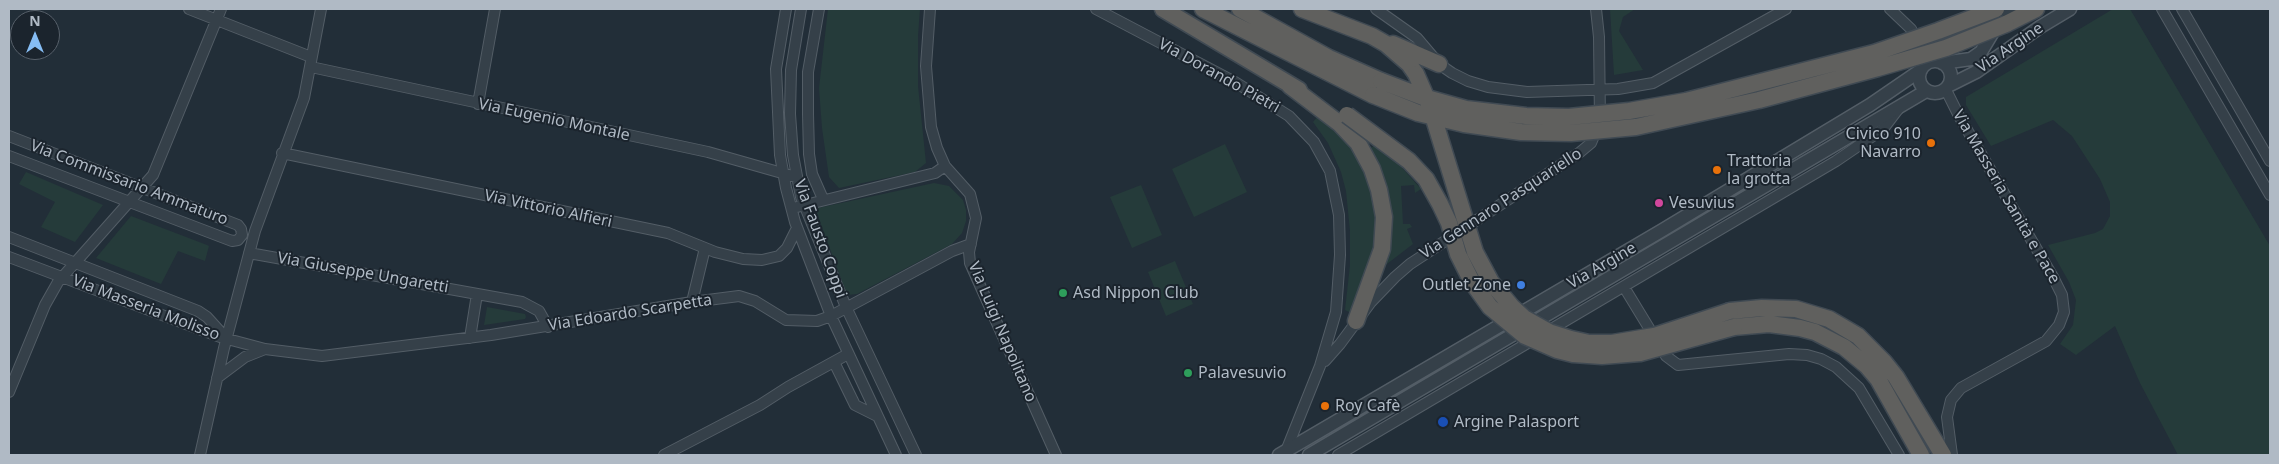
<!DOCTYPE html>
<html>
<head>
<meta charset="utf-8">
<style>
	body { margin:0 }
	#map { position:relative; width:2279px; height:464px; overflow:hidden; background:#222e38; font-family:"Noto Sans",sans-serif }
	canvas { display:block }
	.frame { position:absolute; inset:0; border:10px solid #b0bac5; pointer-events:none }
	.north { position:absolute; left:10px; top:10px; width:50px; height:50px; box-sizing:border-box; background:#1b242d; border:1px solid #57606a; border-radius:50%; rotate:0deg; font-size:14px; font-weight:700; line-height:20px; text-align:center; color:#b0bac5 }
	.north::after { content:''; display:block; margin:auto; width:18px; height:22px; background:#86bdf4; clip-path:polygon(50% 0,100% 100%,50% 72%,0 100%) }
</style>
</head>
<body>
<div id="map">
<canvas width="2279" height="464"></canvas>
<div class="frame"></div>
<div class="north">N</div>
</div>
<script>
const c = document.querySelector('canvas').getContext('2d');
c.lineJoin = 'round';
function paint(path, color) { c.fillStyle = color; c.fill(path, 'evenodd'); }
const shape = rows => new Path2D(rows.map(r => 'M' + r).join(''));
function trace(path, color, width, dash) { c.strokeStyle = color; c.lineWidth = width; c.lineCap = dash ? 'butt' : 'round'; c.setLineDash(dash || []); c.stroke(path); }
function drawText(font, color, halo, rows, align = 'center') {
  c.font = font + ' "Noto Sans",sans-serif'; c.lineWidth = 4; c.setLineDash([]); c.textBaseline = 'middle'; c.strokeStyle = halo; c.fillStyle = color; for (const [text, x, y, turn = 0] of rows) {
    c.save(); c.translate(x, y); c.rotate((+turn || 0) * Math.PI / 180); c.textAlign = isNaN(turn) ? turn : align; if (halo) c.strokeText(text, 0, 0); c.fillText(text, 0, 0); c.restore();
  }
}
const green = shape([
	[828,9,920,9,918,36,918,86,926,163,915,172,839,188,829,177,822,128,819,88],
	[1610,9,1635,9,1623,17,1619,31,1643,70,1614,75],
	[2113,9,2130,9,2270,246,2270,455,2178,455,2140,383,2115,326,2076,355,2060,344,2073,325,2076,300,2069,282,2048,245,2095,233,2103,229,2110,216,2110,202,2100,179,2072,136,2053,120,1991,146,1966,105,1966,97],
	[1319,115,1346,140,1358,159,1369,181,1377,219,1376,240,1371,262,1351,313,1345,310,1350,265,1350,231,1346,191,1341,172,1328,143,1313,122],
	[1225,144,1247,192,1194,217,1172,169],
	[1374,146,1398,163,1421,189,1415,193,1414,185,1401,186,1403,224,1410,224,1412,227,1407,229,1413,244,1383,267,1390,214,1385,181,1370,148],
	[26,172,103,205,75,242,41,227,55,202,19,184],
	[934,183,949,186,963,200,966,210,966,221,962,233,952,244,857,294,847,295,816,211,818,208],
	[1141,185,1162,235,1132,248,1110,197],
	[131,216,207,245,209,246,205,261,178,251,161,284,96,258],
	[1175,261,1193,304,1166,316,1148,272],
	[487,307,525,314,526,317,525,319,484,325]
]);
const minor = shape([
	[189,9,311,57],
	[786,9,776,69,780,155,786,188,795,222,831,316,896,455],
	[801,9,791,70,790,114,793,155,801,197,846,307,916,455],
	[819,9,808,72,808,114,809,154,812,174,823,199],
	[930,9,926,66,931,127,937,148,945,166,970,194,976,218,969,252,970,263,1056,455],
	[1096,9,1235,82,1289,116,1314,142,1330,171,1339,215,1340,255,1336,312,1320,366,1286,451],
	[1376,9,1417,38,1439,64,1452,73,1468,81,1488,87,1527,92,1618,89,1653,83,1786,9],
	[1890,9,1911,29,1929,62],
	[2162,9,2270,195],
	[2182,9,2270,161],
	[311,67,708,152,796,177],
	[1946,90,1959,116,2053,277,2062,295,2064,312,2059,325,2046,341,1961,388,1951,400,1947,417,1952,455],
	[478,104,495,9],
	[9,136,238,225,241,229,242,235],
	[282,153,668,233,715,252,743,259,762,260,779,256,787,248,797,228],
	[9,156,232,241,238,240,242,235],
	[797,207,935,173,945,166],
	[9,237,198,311,207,317,226,338],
	[249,253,522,302,539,311,548,327],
	[9,257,220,337,265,349,322,356,491,335,692,302,739,296,755,301,786,320,817,321,831,316,952,251,971,244],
	[1624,287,1666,356,1678,365,1789,354,1807,355,1821,359,1836,367,1859,388,1899,455],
	[692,302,705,248],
	[470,338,477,294],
	[1325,361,1340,344,1371,302,1395,277,1410,264,1579,153,1591,143,1600,122,1599,37,1596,9],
	[834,362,855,405,877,416],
	[217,378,245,357,265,349],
	[9,392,45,305,58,282,153,175,221,9],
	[200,455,224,348,255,231,304,98,321,9],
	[664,455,760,405,788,387,848,354],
	[1338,455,1836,161,1883,129,1899,108]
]);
const tertiary = shape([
	'1919 77a16 16 0 1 1 32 0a16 16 0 1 1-32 0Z',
	[1942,63,1971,59,1981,52,2002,17,2011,9],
	[1950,85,1976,72,2040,27,2070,9],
	[1279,455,1661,231,1870,105,1921,70],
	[1309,455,1926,91]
]);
const trunk = shape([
	[1163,9,1299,90],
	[1203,9,1373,95],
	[1240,9,1329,58,1381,81],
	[1302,9,1372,36,1386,44,1409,64,1416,74],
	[2006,24,2036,9],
	[1393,44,1439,64],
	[1290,86,1340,124,1358,143,1372,169,1379,190,1384,217,1382,249,1356,321],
	[1730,311,1762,308,1796,309,1829,319,1858,336,1884,362,1896,377,1943,455],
	[1734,327,1769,324,1800,328,1815,332,1844,347,1867,366,1878,379,1921,455]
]);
const trunkBridge = shape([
	[1416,74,1430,106,1475,252,1491,282,1512,307,1524,318,1549,332,1571,339,1589,343,1612,343,1654,336,1730,311],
	[1381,81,1423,97,1466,109,1526,116,1569,117,1629,111,1686,101,1874,53,1938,31,1996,9],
	[1373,95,1418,113,1464,124,1521,132,1571,133,1636,127,1759,100,1878,68,1946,48,2006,24],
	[1347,115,1409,161,1426,179,1440,204,1449,223,1458,254,1472,282,1490,307,1525,336,1557,350,1573,354,1602,356,1640,353,1734,327]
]);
const markers = [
	[1931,143,5,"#e8710a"],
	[1717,170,5,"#e8710a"],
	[1659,203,5,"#d1479c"],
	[1521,285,5,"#3f7fe0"],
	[1063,293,5,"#2e9e5b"],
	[1188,373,5,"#2e9e5b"],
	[1325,406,5,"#e8710a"],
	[1443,422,6,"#1a4fb4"]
];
const streetNames = [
	["Via Argine",2010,48,-34],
	["Via Dorando Pietri",1219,76,29],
	["Via Eugenio Montale",554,120,12],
	["Via Commissario Ammaturo",129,183,21],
	["Via Masseria Sanità e Pace",2006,197,60],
	["Via Gennaro Pasquariello",1501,204,-33],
	["Via Vittorio Alfieri",548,209,12],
	["Via Fausto Coppi",820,239,70],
	["Via Argine",1602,266,-30],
	["Via Giuseppe Ungaretti",363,273,10],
	["Via Masseria Molisso",146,308,21],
	["Via Edoardo Scarpetta",630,313,-9],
	["Via Luigi Napolitano",1002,332,67]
];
const poiNames = [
	["Civico 910",1921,134,"right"],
	["Navarro",1921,152,"right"],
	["Trattoria",1727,161],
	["la grotta",1727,179],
	["Vesuvius",1669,203],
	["Outlet Zone",1511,285,"right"],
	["Asd Nippon Club",1073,293],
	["Palavesuvio",1198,373],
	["Roy Cafè",1335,406],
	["Argine Palasport",1454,422]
];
paint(green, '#253b3a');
trace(minor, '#535d66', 12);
trace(tertiary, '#535d66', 15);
trace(trunk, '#404a53', 19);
trace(minor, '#354049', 10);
trace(tertiary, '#354049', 12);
trace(trunk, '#60605e', 16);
trace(trunkBridge, '#404a53', 19, []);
trace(trunkBridge, '#60605e', 16);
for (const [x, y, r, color] of markers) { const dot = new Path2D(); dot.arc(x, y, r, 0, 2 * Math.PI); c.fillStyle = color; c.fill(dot); trace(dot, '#1b242d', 2); }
drawText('16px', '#b0bac5', '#1b242d', streetNames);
drawText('16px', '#b0bac5', '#1b242d', poiNames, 'left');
</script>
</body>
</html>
